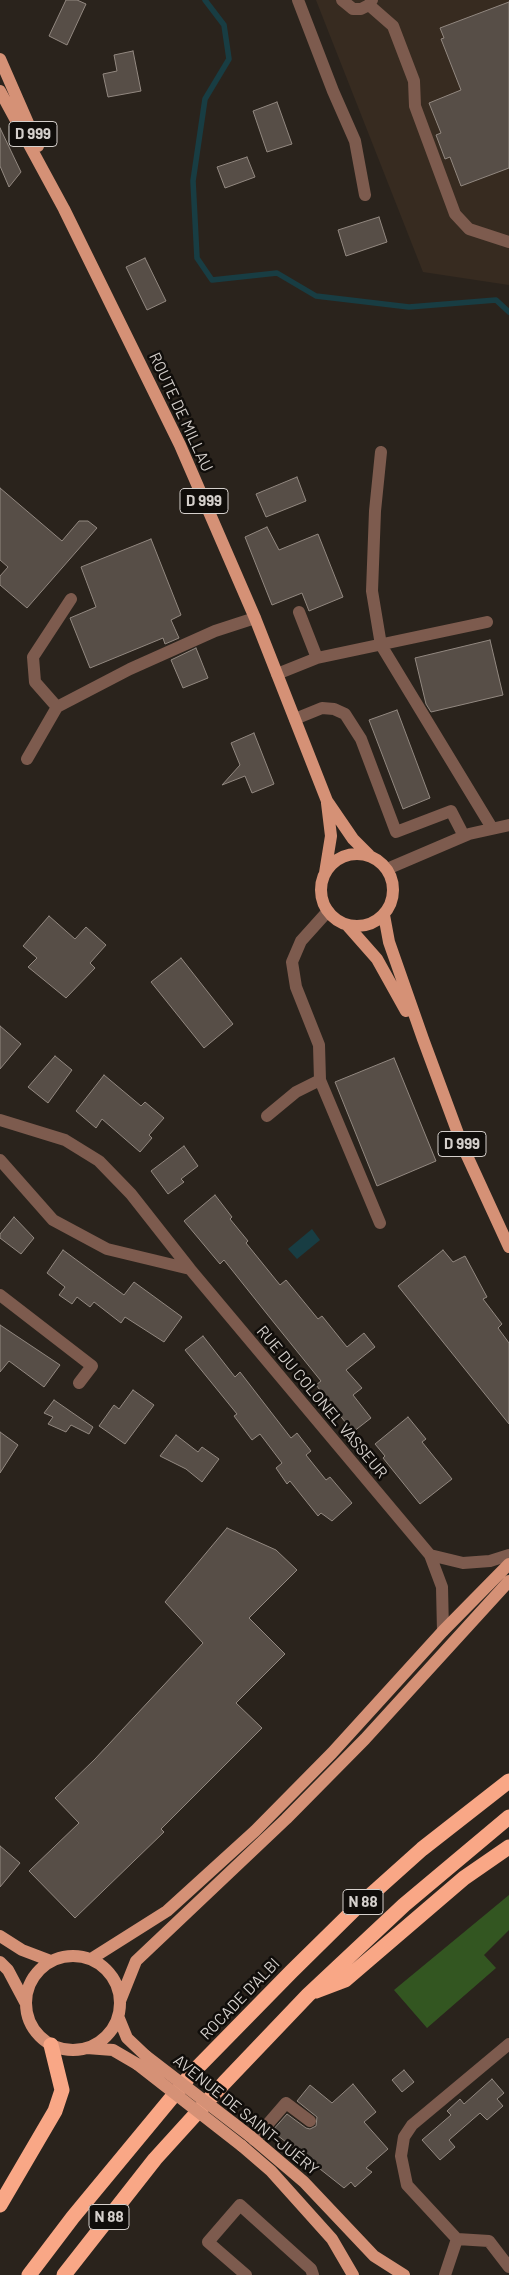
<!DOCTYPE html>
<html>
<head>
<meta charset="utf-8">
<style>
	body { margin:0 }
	canvas { display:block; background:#2a231c }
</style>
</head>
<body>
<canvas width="509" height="2275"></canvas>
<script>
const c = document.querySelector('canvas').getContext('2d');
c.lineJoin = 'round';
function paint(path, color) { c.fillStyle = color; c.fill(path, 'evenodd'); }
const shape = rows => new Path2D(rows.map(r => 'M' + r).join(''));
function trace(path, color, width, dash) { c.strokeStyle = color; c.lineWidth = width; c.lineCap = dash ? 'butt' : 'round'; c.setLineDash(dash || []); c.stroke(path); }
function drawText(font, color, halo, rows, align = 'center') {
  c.font = font + ' Barlow,sans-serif'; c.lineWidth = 5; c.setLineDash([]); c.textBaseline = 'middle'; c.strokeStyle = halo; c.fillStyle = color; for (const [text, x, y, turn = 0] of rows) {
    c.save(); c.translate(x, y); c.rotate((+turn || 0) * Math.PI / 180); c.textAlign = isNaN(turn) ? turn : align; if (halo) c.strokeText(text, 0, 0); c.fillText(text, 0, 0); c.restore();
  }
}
const built = shape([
	[316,0,509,0,509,285,423,272]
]);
const green = shape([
	[509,1895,509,1930,484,1955,496,1968,427,2028,394,1990]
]);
const water = shape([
	[312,1229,320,1240,297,1259,288,1249]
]);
const stream = shape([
	[205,0,224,25,229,59,205,99,193,181,197,258,212,280,277,273,316,296,409,307,496,300,509,312]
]);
const building = shape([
	[66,0,77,0,86,4,67,45,49,36,66,0],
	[509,2,509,168,461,186,450,157,445,159,436,135,441,133,429,103,461,90,441,39,444,38,440,28,509,2],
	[133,51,141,91,108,97,103,74,117,71,114,55,133,51],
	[277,102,292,144,267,152,253,111,277,102],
	[0,128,21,172,9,187,0,166,0,128],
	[247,157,255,177,225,188,217,167,247,157],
	[379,217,387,242,346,256,338,230,379,217],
	[145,258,166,301,147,310,126,267,145,258],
	[297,477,306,501,266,517,256,494,297,477],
	[0,488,62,541,79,521,88,521,97,528,27,608,0,585,0,576,8,567,0,560,0,488],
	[267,527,279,550,318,534,343,597,309,611,302,593,272,605,245,537,267,527],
	[151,539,181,615,171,620,179,638,165,644,163,638,90,668,70,618,96,607,81,567,151,539],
	[490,640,503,695,431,712,426,704,415,658,490,640],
	[196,648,208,678,183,688,171,660,196,648],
	[397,710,430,798,403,809,369,720,397,710],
	[254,733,274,784,252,793,245,776,222,785,240,765,231,743,254,733],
	[49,916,75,939,86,927,106,945,90,963,95,968,66,998,28,967,37,958,23,946,49,916],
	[181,958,233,1024,204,1048,151,982,181,958],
	[0,1026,21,1044,0,1069,0,1026],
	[55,1056,72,1070,48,1103,28,1087,55,1056],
	[394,1058,436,1161,377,1186,335,1082,394,1058],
	[104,1075,141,1106,145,1102,164,1118,149,1135,152,1138,140,1152,102,1119,96,1128,76,1111,104,1075],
	[184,1146,198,1166,181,1179,184,1182,168,1194,151,1171,184,1146],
	[215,1195,232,1217,230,1219,248,1241,246,1243,280,1285,286,1280,318,1319,322,1316,347,1347,364,1333,375,1347,346,1370,362,1388,353,1395,371,1418,353,1432,316,1385,321,1381,271,1319,224,1260,220,1264,184,1221,215,1195],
	[14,1217,34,1238,21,1254,0,1238,0,1234,14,1217],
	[63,1250,124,1295,134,1282,182,1317,164,1342,125,1317,121,1323,94,1302,90,1307,77,1297,72,1304,59,1295,65,1287,47,1273,63,1250],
	[443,1250,453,1262,465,1256,487,1297,483,1299,502,1324,498,1328,509,1343,509,1424,398,1286,443,1250],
	[0,1325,60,1365,44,1387,9,1361,0,1372,0,1325],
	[203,1336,235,1377,240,1372,291,1438,297,1433,311,1451,306,1455,326,1480,330,1477,352,1503,332,1521,321,1513,318,1516,290,1481,287,1484,276,1468,282,1463,260,1434,252,1440,234,1416,237,1414,185,1350,203,1336],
	[133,1390,154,1405,125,1444,99,1426,114,1405,119,1409,133,1390],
	[54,1400,93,1427,89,1434,71,1425,66,1432,48,1424,53,1417,44,1413,54,1400],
	[408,1417,426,1439,422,1442,452,1479,420,1504,383,1458,385,1456,375,1444,408,1417],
	[0,1432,18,1445,0,1473,0,1432],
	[176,1435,198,1452,202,1447,219,1459,202,1482,186,1469,160,1456,176,1435],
	[227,1528,276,1550,297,1570,249,1618,285,1654,236,1703,262,1728,161,1829,164,1832,75,1918,29,1871,79,1823,55,1798,95,1759,203,1643,165,1602,227,1528],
	[0,1846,20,1863,0,1887,0,1846],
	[404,2070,414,2082,402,2092,392,2080,404,2070],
	[492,2079,504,2093,497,2099,503,2106,487,2120,480,2113,449,2140,455,2147,440,2160,422,2140,451,2115,447,2111,460,2099,464,2104,492,2079],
	[353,2084,376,2112,364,2122,388,2149,366,2168,372,2172,355,2187,351,2182,344,2188,272,2131,287,2114,306,2128,310,2129,316,2126,317,2117,297,2101,310,2085,332,2103,353,2084]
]);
const minor = shape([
	[298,0,333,91,355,141,365,195],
	[342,0,353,9,361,9,369,5,372,0],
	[369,5,393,26,414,81,415,106,455,214,469,229,509,242],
	[381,452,375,511,372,591,381,645,492,828],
	[299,612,317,658],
	[277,674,317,658,487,622],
	[57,707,35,682,33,657,71,599],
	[295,719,322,708,334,709,345,714,361,739,396,832,451,811,464,836],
	[27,759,57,707,130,669,215,631,255,618],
	[387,869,469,834,509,825],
	[328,911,301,941,292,962,296,987,319,1045,320,1080,380,1223],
	[267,1116,296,1092,320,1080],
	[0,1120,65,1140,99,1161,131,1194,190,1269,430,1555,442,1587,443,1631],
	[0,1160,53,1220,107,1249,190,1269],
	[0,1295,92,1366,79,1383],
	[430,1555,463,1563,490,1561,509,1555],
	[254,2140,286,2103,310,2121],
	[457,2239,489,2241,509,2267],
	[246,2275,208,2242,240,2205,311,2269,313,2275],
	[445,2275,457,2239,407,2185,401,2156,404,2137,412,2125,509,2044]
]);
const major = shape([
	[0,59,38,146],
	[0,91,64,209,180,445,255,618,327,801,353,839,369,855],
	'321 890a36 36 0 1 1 72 0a36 36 0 1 1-72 0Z',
	[325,873,331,836,327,803],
	[384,915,389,942,423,1039,463,1147,509,1247],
	[347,925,377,959,406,1011],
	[0,1936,22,1950,51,1961],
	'26 2003a47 47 0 1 1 94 0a47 47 0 1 1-94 0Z',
	[91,1959,167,1911,255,1831,332,1753,443,1631,509,1564],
	[0,1962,8,1970,25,2002],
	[120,2001,136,1961,286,1819,365,1739,509,1581],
	[118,2016,127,2038,146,2056],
	[87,2048,113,2050,137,2064],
	[250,2136,304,2182,374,2256,404,2275],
	[242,2146,271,2171,332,2239,353,2275]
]);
const highway = shape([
	[316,1991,345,1980,464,1878,509,1847],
	[0,2205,55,2111,62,2090,51,2045],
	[29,2275,73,2217,193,2072,291,1972,355,1909,422,1849,509,1781],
	[64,2275,155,2159,224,2083,308,1995,404,1905,509,1817]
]);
const majorBridge = shape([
	[146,2056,250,2136],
	[137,2064,242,2146]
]);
const shields = [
	[33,134,48],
	[204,501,48],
	[462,1144,48],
	[363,1902,40],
	[109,2217,40]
];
const shieldNames = [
	["D 999",33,134],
	["D 999",204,501],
	["D 999",462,1144],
	["N 88",363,1902],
	["N 88",109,2217]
];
const streetNames = [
	["ROUTE DE MILLAU",181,412,65],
	["RUE DU COLONEL VASSEUR",322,1402,50],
	["ROCADE D'ALBI",240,1999,-46],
	["AVENUE DE SAINT-JUÉRY",246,2115,39]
];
paint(built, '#372b20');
paint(green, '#335621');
paint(water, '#183d43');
trace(stream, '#183d43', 5.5);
paint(building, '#574e47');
trace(building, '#928880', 1);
trace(minor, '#7d5b4e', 12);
trace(major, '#d59176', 12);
trace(highway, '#f9a786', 15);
trace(majorBridge, '#d59176', 12);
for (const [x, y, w] of shields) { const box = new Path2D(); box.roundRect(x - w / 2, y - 12.5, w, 25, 4); c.fillStyle = '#100d0a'; c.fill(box); trace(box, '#d5d0cc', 1); }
drawText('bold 15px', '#d5d0cc', null, shieldNames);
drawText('16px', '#d5d0cc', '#100d0a', streetNames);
</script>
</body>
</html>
